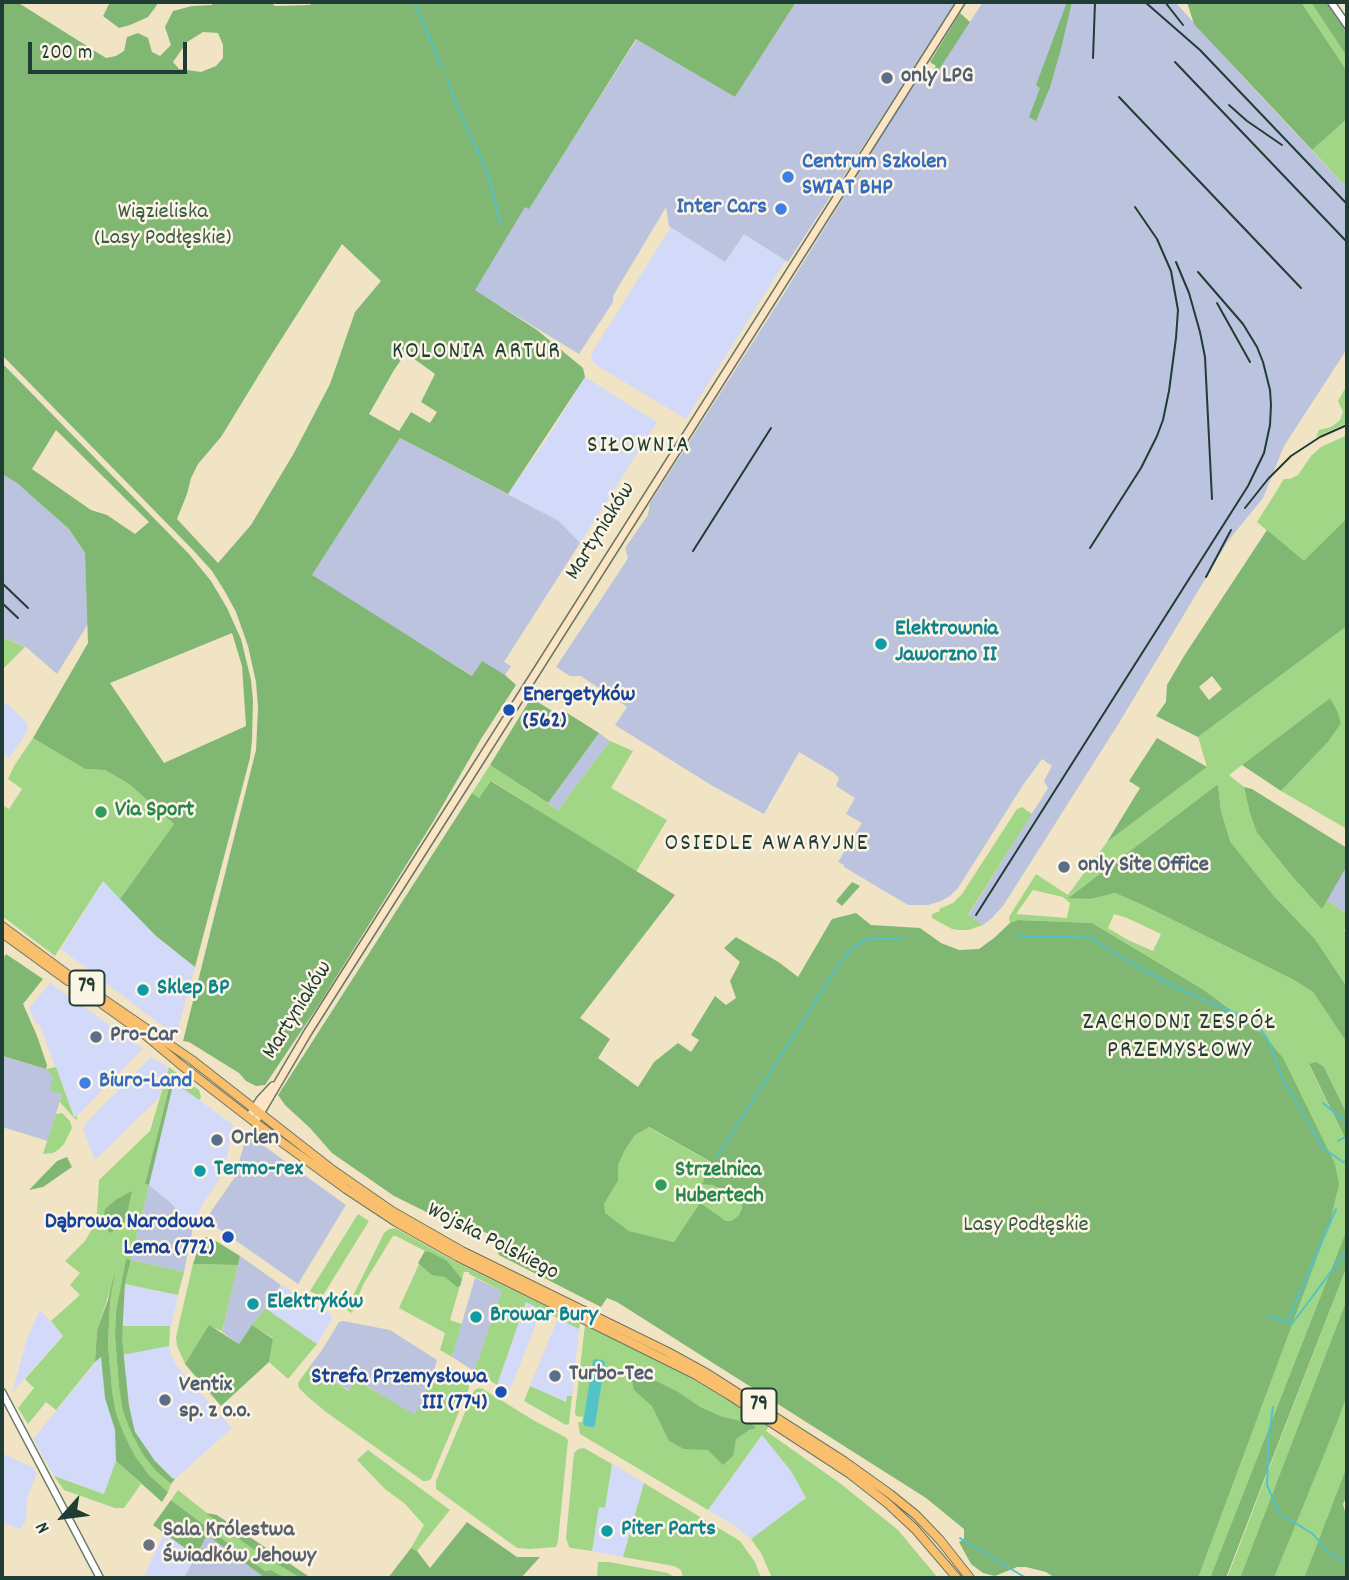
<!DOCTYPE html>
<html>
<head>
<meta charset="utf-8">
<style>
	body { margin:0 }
	#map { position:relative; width:1349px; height:1580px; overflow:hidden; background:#f0e4c5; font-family:Dekko,sans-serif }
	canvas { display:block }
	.frame { position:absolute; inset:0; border:4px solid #1f3d34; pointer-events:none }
	.north { position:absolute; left:28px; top:1482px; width:70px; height:70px; -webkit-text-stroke:5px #fcf5e5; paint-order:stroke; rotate:242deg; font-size:19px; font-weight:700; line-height:28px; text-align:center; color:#1f3d34 }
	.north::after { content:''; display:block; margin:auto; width:24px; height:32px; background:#1f3d34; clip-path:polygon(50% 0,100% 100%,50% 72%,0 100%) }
	.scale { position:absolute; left:28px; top:42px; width:159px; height:32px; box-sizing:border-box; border:4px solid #1f3d34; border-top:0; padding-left:9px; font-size:21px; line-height:24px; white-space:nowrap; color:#1f3d34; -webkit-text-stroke:5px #fcf5e5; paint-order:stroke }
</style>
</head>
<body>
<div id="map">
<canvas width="1349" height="1580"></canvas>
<div class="frame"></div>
<div class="north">N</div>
<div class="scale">200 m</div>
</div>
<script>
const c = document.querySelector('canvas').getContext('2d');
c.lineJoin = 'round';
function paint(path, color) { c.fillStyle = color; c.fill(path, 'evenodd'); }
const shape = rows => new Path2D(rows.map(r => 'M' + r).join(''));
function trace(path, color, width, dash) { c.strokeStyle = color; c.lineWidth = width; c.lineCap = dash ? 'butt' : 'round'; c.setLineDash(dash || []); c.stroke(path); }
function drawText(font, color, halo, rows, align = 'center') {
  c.font = font + ' Dekko,sans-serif'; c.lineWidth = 5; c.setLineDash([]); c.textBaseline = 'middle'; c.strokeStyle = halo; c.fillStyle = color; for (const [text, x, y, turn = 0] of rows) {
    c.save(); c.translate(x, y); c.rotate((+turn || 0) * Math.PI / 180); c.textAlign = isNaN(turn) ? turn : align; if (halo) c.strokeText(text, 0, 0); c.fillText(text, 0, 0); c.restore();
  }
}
const built = shape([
	[671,227,725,262,744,234,786,260,686,419,593,363,591,354],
	[585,377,657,422,580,543,559,521,508,494,547,439],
	[2,700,25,720,28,727,25,735,9,758,2,752],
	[104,880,156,936,195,967,176,1036,61,949],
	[50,983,143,1049,75,1118,39,1024,36,1024,29,1008],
	[151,1057,168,1067,159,1098,95,1160,83,1129,85,1124],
	[174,1081,233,1125,224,1172,202,1205,193,1227,182,1218,172,1204,149,1185],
	[125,1284,178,1295,170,1331,169,1346,173,1360,181,1371,232,1428,175,1479,172,1478,155,1461,135,1432,129,1406,122,1339],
	[281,1285,331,1314,332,1319,317,1344,265,1308],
	[526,1302,542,1309,509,1392,497,1385],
	[40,1310,63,1335,12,1393,27,1338],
	[558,1318,579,1329,572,1396,567,1396,566,1402,530,1386],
	[101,1356,105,1398,115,1430,116,1461,105,1494,54,1476,33,1439],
	[763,1434,791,1471,806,1499,751,1539,732,1524,708,1510],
	[2,1453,32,1467,37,1474,27,1497,26,1520,21,1529,2,1523],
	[612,1464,644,1483,623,1557,592,1551,599,1507,605,1508],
	[165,1532,196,1556,184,1578,143,1578]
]);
const industrial = shape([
	[796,2,952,2,955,4,788,262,744,234,725,262,669,226,666,207,613,296,613,302,579,354,474,290,525,206,529,208,637,39,735,97],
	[983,2,1175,2,1256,91,1347,188,1347,349,1284,446,1263,498,1228,541,1119,723,1003,906,992,918,983,925,968,916,1048,788,1044,781,1052,766,1042,759,1023,785,958,888,950,896,941,901,928,905,908,905,844,867,844,865,838,862,862,823,846,814,855,798,836,786,839,778,834,773,799,752,764,814,711,785,615,725,627,707,581,676,570,676,556,667,625,563,628,558,625,548,648,515,650,503,785,292,899,108,921,75,931,81],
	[400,438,559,521,580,543,504,662,511,666,505,675,482,662,473,676,311,576],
	[2,474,17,483,69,529,85,553,88,624,57,674,26,647,2,637],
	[599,733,610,741,558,810,548,803],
	[1347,866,1347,914,1327,900],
	[3,1056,46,1069,54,1077,62,1094,48,1141,2,1127],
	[253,1138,346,1205,298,1284,212,1224,210,1213,235,1177,244,1144],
	[149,1185,172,1204,182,1218,193,1227,184,1272,131,1260],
	[240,1256,281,1285,239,1344,222,1332],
	[475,1278,502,1291,474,1371,452,1357],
	[343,1321,390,1330,437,1360,430,1382,415,1416,356,1379,350,1391,310,1366,322,1350,339,1322],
	[207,1535,265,1578,184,1578]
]);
const green = shape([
	[1301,2,1311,2,1347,57,1347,71],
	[1347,119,1347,188,1312,150],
	[1347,385,1347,423,1316,437,1319,430,1331,427,1340,420,1343,412,1338,401],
	[1347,435,1347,518,1304,562,1257,522,1284,479,1290,479,1298,475,1311,456,1321,447],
	[1347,626,1347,829,1281,791,1327,743,1330,698,1229,775,1244,787,1250,814,1257,833,1291,875,1322,908,1327,900,1347,914,1347,931,1343,929,1347,935,1347,987,1315,939,1274,896,1232,845,1221,811,1218,784,1069,897,1091,899,1115,893,1147,907,1294,980,1313,992,1347,1043,1347,1114,1324,1067,1309,1065,1347,1142,1347,1229,1210,1578,1198,1578,1330,1223,1339,1185,1263,1034,1204,990,1092,923,1018,920,1010,923,1009,917,1036,874,1068,895,1107,842,1207,767,1198,737],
	[1033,890,1063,897,1070,903,1067,918,1016,914],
	[1114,914,1127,918,1161,934,1153,951,1128,940,1108,928],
	[2,637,25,647,2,670],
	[33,738,85,769,105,770,129,784,174,824,120,899,103,881,55,956,2,916,2,805,9,809,22,789,8,779,14,766],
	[610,741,633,751,611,788,667,820,636,872,492,781,479,798,472,793,490,765,558,810],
	[1022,807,1032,814,968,915,983,925,968,930,959,930,952,929,932,918,932,914,940,911,939,909,953,903,962,894,1017,809],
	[56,1067,74,1117,77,1116,77,1120,74,1118,60,1102,62,1094,50,1090,53,1077,46,1069],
	[169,1067,199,1090,201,1097,199,1100,171,1080,145,1184,149,1185,131,1260,184,1272,178,1295,125,1284,131,1261,126,1260,116,1311,115,1336,119,1387,124,1411,131,1432,156,1471,171,1484,168,1492,149,1475,135,1456,124,1434,116,1413,112,1390,108,1345,110,1302,113,1282,97,1330,95,1362,56,1410,46,1402,28,1424,18,1408,34,1388,25,1379,63,1336,51,1321,80,1295,70,1285,80,1273,65,1261,85,1241,93,1227,97,1212,99,1180,150,1131],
	[62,1113,70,1121,72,1128,64,1144,58,1150,53,1153,43,1154,56,1114],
	[648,1127,712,1163,712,1185,740,1198,742,1203,742,1208,739,1215,731,1221,726,1221,700,1204,674,1242,629,1231,604,1213,604,1204,618,1181,618,1165,625,1150,635,1135],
	[358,1214,369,1221,322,1297,310,1291],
	[395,1228,454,1261,580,1323,579,1329,526,1302,497,1385,474,1371,502,1291,469,1274,469,1272,464,1272,450,1320,462,1324,452,1357,440,1350,445,1333,399,1308,425,1251,396,1236,393,1236,363,1285,352,1313,348,1311,347,1308,384,1233,389,1229],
	[193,1264,238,1265,222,1331,209,1326,185,1364,177,1346,176,1337],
	[1347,1266,1347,1299,1240,1578,1227,1578],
	[265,1308,317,1344,288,1379,269,1362,273,1338,252,1325],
	[585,1325,681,1372,728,1399,769,1426,766,1431,841,1484,898,1530,938,1578,772,1578,761,1553,751,1539,806,1498,791,1471,762,1435,708,1510,580,1434,578,1422,582,1422,583,1417,576,1416,575,1412],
	[122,1326,170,1326,169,1346,122,1355],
	[310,1366,349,1391,355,1379,415,1415,430,1382,443,1384,449,1367,468,1379,469,1388,431,1479,427,1481,423,1481,326,1412,308,1397,299,1388,298,1383],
	[530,1386,566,1402,567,1396,572,1396,569,1424,566,1425,524,1401],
	[478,1388,483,1389,533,1420,565,1437,568,1440,558,1541,556,1547,530,1549,517,1548,436,1489,436,1481,474,1391],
	[1347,1395,1347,1466,1304,1578,1274,1578],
	[584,1448,612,1464,605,1508,599,1507,592,1551,571,1548,569,1547,566,1538,574,1453,578,1449],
	[368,1450,450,1510,417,1551,411,1548,424,1525,404,1503,385,1489,357,1460],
	[116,1461,141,1484,124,1508,115,1508,64,1490,54,1476,104,1494],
	[644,1483,740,1541,755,1562,761,1578,683,1578,681,1570,674,1566,623,1557],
	[178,1490,243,1542,301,1578,286,1578,271,1570,265,1571,171,1500],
	[598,1562,609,1562,668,1573,675,1578,597,1578]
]);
const forest = shape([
	[2,2,17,2,106,58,116,56,124,51,127,37,138,33,148,38,152,52,160,56,171,45,165,27,173,11,192,6,212,5,213,2,270,2,275,6,310,5,313,2,796,2,735,97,636,39,529,209,525,207,475,290,537,330,583,368,585,377,508,494,400,438,312,575,472,676,482,661,505,675,516,685,481,739,433,822,320,1003,265,1085,256,1086,246,1081,239,1073,189,1042,183,1041,256,750,258,708,256,682,248,646,236,612,224,590,212,571,193,550,2,355],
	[203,32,218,33,223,45,223,58,216,66,201,72,179,69,173,62,187,42],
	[342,244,381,281,355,312,330,384,294,453,251,525,218,563,177,519,187,494,191,478,198,464,221,437,268,360],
	[406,353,435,374,421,402,437,412,430,423,411,412,399,431,369,414,394,370],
	[110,2,155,2,157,5,148,17,130,25,119,28,103,16],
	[1067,2,1072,2,1061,49,1050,87,1036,121,1029,117,1040,88,1036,85],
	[1187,2,1301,2,1347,71,1347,119,1312,150,1194,24],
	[1311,2,1327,2,1347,31,1347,57],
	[960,13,970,22,931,82,921,75,926,69,932,72,936,66,930,62],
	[2,363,189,554,211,581,227,608,241,639,251,680,253,700,252,740,250,758,195,967,156,936,120,899,174,824,129,784,105,770,85,769,33,738,88,643,85,553,69,529,17,483,2,474],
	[56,430,149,522,135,534,107,515,91,510,32,469],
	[232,633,242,666,246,726,164,763,110,683],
	[1347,518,1347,626,1198,737,1156,716,1166,702,1167,685,1184,656,1267,530,1304,561],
	[1212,676,1222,689,1209,700,1199,687],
	[531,698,559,715,564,711,599,733,548,803,490,765],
	[1330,698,1337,711,1341,723,1327,743,1281,791,1242,765],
	[1157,738,1207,767,1107,842,1140,788,1129,781],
	[491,781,675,895,580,1018,610,1039,598,1058,638,1087,654,1062,678,1043,691,1052,699,1040,691,1035,715,996,726,1005,736,998,730,981,740,962,724,948,736,937,780,963,798,977,832,919,856,913,871,925,920,928,941,943,959,950,979,949,994,938,1010,923,1018,920,1092,923,1204,990,1263,1034,1283,1058,1335,1164,1339,1185,1330,1223,1198,1578,1055,1578,1046,1572,1026,1567,1017,1567,995,1576,983,1573,971,1564,959,1542,964,1539,964,1529,926,1498,617,1302,607,1298,601,1307,499,1255,494,1245,498,1238,482,1231,480,1234,467,1232,394,1196,332,1153,310,1128,285,1105,278,1095,472,793,479,798],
	[649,1127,711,1162,702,1184,712,1185,740,1198,742,1203,742,1208,739,1215,731,1221,726,1221,700,1203,674,1242,629,1231,605,1213,604,1204,618,1181,618,1165,625,1150,635,1135],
	[1218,784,1221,811,1231,843,1274,896,1315,939,1347,987,1347,1043,1313,992,1294,980,1147,907,1115,893,1091,899,1068,898],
	[1244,787,1252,789,1347,848,1347,866,1322,909,1291,875,1257,833,1250,814],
	[852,882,860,886,842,906,836,901],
	[6,954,43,979,23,1004,37,1036,47,1065,46,1069,3,1056,2,1060,2,960],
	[1316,1062,1324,1067,1347,1114,1347,1142,1309,1064],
	[171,1080,174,1081,149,1185,145,1184],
	[67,1157,72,1167,43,1187,29,1190,57,1161],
	[132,1191,125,1222,110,1233,103,1223,105,1209,117,1199],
	[1347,1229,1347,1266,1226,1578,1210,1578],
	[206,1237,211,1238,240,1256,238,1265,193,1264,201,1240],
	[425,1251,430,1252,447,1261,462,1279,460,1286,457,1287,445,1277,432,1275,418,1263],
	[126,1259,131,1260,125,1284,122,1339,129,1406,135,1432,155,1461,172,1478,175,1479,171,1484,156,1471,144,1456,131,1432,123,1411,119,1387,115,1336,116,1311],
	[115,1271,110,1302,108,1345,112,1390,116,1413,124,1434,135,1456,149,1475,168,1492,162,1502,116,1461,115,1430,105,1398,101,1357,95,1362,97,1330,108,1300],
	[1347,1299,1347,1395,1338,1420,1274,1578,1240,1578],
	[209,1325,239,1344,252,1325,273,1339,269,1362,221,1406,185,1364],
	[630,1372,658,1382,678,1392,700,1407,720,1416,752,1424,756,1428,749,1430,736,1439,733,1456,723,1465,708,1450,684,1449,669,1441,652,1406,634,1390],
	[1347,1466,1347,1496,1343,1504,1347,1519,1347,1578,1304,1578],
	[171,1500,265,1571,271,1570,286,1578,265,1578,207,1535,196,1556,153,1525],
	[206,1513,217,1515,311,1578,301,1578,262,1555,243,1542],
	[467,1522,517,1557,540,1557,521,1578,388,1578,411,1548,417,1551,430,1568]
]);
const water = shape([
	[595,1359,602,1360,605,1362,595,1425,593,1427,585,1426,583,1423,593,1361]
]);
const stream = shape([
	[414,2,442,68],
	[447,79,460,113,489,176,500,224],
	[1016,936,1068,936,1090,938,1130,962,1177,988,1237,1014,1258,1026,1268,1040,1283,1079,1323,1148,1343,1162,1347,1162],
	[1323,1103,1347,1123],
	[1338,1141,1347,1136],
	[717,1157,836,969,846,956,855,946,868,939,902,939],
	[1269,1316,1292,1324,1347,1250],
	[1289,1318,1336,1209],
	[1273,1407,1269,1435,1267,1485,1279,1513,1313,1534,1325,1549,1347,1564],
	[960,1538,1026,1578]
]);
const tertiary = shape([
	[1331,2,1347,25],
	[2,1392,100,1578]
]);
const secondary = shape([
	[249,1117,260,1100,273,1086],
	[255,1122,308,1032,961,2]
]);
const primary = shape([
	[2,926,67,974,192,1060,330,1168,392,1211,462,1251,668,1352,708,1374,844,1461,890,1494,916,1515,940,1540,970,1578],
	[2,933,68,981],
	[102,1004,144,1034,181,1065,265,1130,346,1189,396,1222,458,1257,696,1375,729,1395,850,1474,887,1503,915,1529,957,1578]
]);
const rail = shape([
	[1145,2,1200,50,1347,204],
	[1165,2,1183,25],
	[1093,58,1095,2],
	[1175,62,1347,242],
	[1119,97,1301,288],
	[1229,105,1247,121,1282,145],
	[1176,262,1189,293,1200,332,1205,357,1212,499],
	[1217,303,1250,362],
	[1245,508,1268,479,1291,456,1320,437,1347,425],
	[1090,548,1141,468,1157,436,1163,420,1169,391,1176,338,1178,310,1171,271,1157,239,1135,207],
	[693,551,771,428],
	[1206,577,1231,530],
	[2,583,28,608],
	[2,603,18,618],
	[976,915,1248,486,1264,453,1270,425,1271,405,1270,390,1263,362,1257,347,1243,324,1198,272]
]);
const markers = [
	[887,78,7,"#5c6f8a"],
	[788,177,7,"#3f7fe0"],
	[781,209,7,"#3f7fe0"],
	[881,644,7,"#0f9aa8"],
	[509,710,7,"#1a4fb4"],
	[101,812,7,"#2e9e5b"],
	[1064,867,7,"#5c6f8a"],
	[143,990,7,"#0f9aa8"],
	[96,1037,7,"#5c6f8a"],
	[85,1083,7,"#3f7fe0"],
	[217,1140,7,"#5c6f8a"],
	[200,1171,7,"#0f9aa8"],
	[661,1185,7,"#2e9e5b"],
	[228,1237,7,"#1a4fb4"],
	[253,1304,7,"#0f9aa8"],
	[476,1317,7,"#0f9aa8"],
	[555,1376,7,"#5c6f8a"],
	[501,1392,7,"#1a4fb4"],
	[165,1400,7,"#5c6f8a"],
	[607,1531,7,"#0f9aa8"],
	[149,1545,7,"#6b7280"]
];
const shields = [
	[87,988,35],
	[759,1406,35]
];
const shieldNames = [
	["79",87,988],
	["79",759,1406]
];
const serviceNames = [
	["only LPG",901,78],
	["only Site Office",1078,867],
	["Pro-Car",110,1037],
	["Orlen",231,1140],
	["Turbo-Tec",569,1376],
	["Ventix",179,1387],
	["sp. z o.o.",179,1413]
];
const shopNames = [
	["Centrum Szkolen",802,164],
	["SWIAT BHP",802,190],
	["Inter Cars",767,209,"right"],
	["Biuro-Land",99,1083]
];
const parkNames = [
	["Wiązieliska",163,214],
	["(Lasy Podłęskie)",163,240],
	["Lasy Podłęskie",1026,1227]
];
const streetNames = [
	["Martyniaków",602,532,-58],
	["Martyniaków",299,1011,-58],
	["Wojska Polskiego",492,1243,27]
];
const cultureNames = [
	["Elektrownia",895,631],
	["Jaworzno II",895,657],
	["Sklep BP",157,990],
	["Termo-rex",214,1171],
	["Elektryków",267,1304],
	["Browar Bury",490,1317],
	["Piter Parts",621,1531]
];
const transitNames = [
	["Energetyków",523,697,"left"],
	["(562)",523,723,"left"],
	["Dąbrowa Narodowa",214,1224],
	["Lema (772)",214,1250],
	["Strefa Przemysłowa",487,1379],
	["III (774)",487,1405]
];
const leisureNames = [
	["Via Sport",115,812],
	["Strzelnica",675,1172],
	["Hubertech",675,1198]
];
const worshipNames = [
	["Sala Królestwa",163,1532],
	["Świadków Jehowy",163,1558]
];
const neighbourhoodNames = [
	["KOLONIA ARTUR",477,354],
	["SIŁOWNIA",639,448],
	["OSIEDLE AWARYJNE",767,846],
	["ZACHODNI ZESPÓŁ",1180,1025],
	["PRZEMYSŁOWY",1180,1053]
];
paint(built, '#d2d9f9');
paint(industrial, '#bcc3de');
paint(green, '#a1d686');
paint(forest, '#80b773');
paint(water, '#54c2c9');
trace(stream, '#54c2c9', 2);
trace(tertiary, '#687767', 9);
trace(secondary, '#687767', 10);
trace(primary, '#687767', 10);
trace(tertiary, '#fff', 6);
trace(secondary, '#fde5c4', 7);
trace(primary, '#f9bf6c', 8);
trace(rail, '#1f3d34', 2);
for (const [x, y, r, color] of markers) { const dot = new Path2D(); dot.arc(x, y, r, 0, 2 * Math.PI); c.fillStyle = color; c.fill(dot); trace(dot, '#fcf5e5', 2.5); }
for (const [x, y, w] of shields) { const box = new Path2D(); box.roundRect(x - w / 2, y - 17.5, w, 35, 5); c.fillStyle = '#fcf5e5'; c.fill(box); trace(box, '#1f3d34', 2); }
drawText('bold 21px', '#1f3d34', null, shieldNames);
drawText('bold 23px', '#4e5e75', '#fcf5e5', serviceNames, 'left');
drawText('bold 23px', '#366cbe', '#fcf5e5', shopNames, 'left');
drawText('23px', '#395c44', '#fcf5e5', parkNames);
drawText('23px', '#1f3d34', '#fcf5e5', streetNames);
drawText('bold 23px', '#0d838f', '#fcf5e5', cultureNames, 'left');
drawText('bold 23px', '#164399', '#fcf5e5', transitNames, 'right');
drawText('bold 23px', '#27864d', '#fcf5e5', leisureNames, 'left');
drawText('bold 23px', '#5b616d', '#fcf5e5', worshipNames, 'left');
c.letterSpacing = '2px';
drawText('24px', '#1f3d34', '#fcf5e5', neighbourhoodNames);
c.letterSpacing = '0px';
</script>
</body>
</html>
